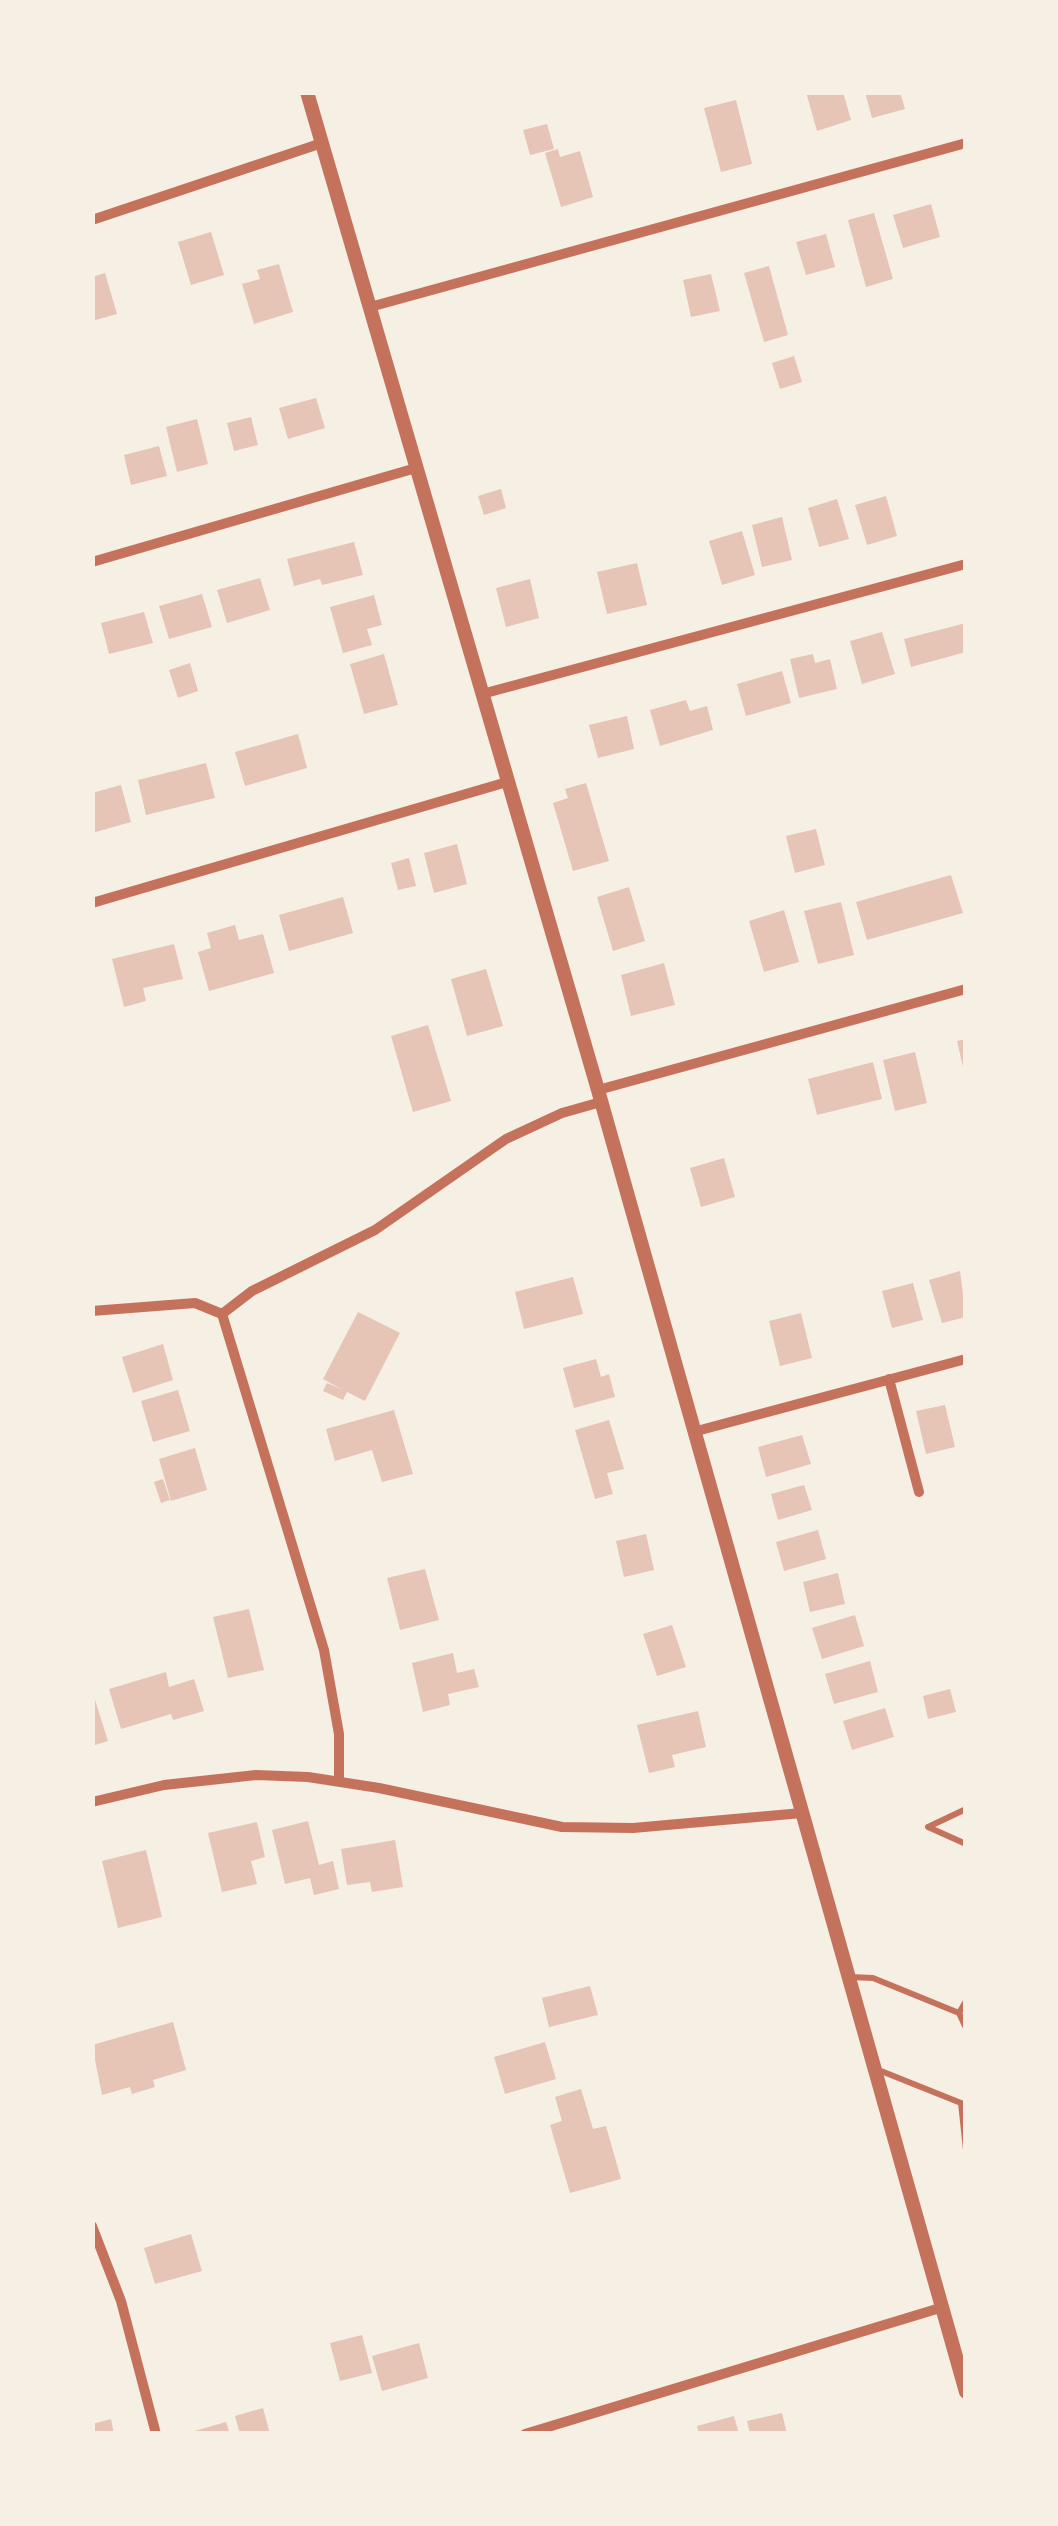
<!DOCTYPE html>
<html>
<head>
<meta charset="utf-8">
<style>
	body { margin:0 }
	#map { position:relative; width:1058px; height:2526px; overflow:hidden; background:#f6efe4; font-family:"Nunito Sans",sans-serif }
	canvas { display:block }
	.frame { position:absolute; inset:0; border:95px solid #f6efe4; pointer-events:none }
</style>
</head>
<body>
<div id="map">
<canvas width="1058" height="2526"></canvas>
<div class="frame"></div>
</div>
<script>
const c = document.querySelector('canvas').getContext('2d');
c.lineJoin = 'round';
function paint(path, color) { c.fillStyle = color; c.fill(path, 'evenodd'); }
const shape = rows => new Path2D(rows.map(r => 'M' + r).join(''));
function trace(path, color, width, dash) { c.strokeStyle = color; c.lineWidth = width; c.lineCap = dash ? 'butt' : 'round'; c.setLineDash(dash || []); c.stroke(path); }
const building = shape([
	[806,92,843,92,851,120,817,131],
	[865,92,900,92,905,109,872,118],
	[736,100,752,164,721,172,704,108],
	[547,124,554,149,530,155,523,130],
	[558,149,560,157,580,151,593,197,561,207,545,153],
	[931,204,940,237,903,248,893,215],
	[874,213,893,279,866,287,848,220],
	[211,232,224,275,191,285,178,242],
	[826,234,835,267,806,275,796,242],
	[279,264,293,312,254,324,242,284,260,279,257,270],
	[769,266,788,335,764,342,744,273],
	[105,273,117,314,92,321,92,277],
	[711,274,720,311,691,317,683,280],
	[794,356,802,382,780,389,772,363],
	[316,398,325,428,288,439,279,408],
	[251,417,258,445,234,451,227,423],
	[197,419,208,464,177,472,166,427],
	[159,446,167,476,131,485,124,455],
	[501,489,506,508,484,515,478,496],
	[886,496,897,536,867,545,855,505],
	[837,499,849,539,819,547,808,508],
	[782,517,792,560,762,567,752,525],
	[742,531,755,575,722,585,709,541],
	[354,542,363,575,322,585,320,579,294,586,287,559],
	[637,563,647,605,607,614,597,572],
	[260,578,270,610,227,623,217,590],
	[530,579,539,618,506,627,496,588],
	[202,594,212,627,169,639,159,606],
	[374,595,382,625,367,629,372,645,343,653,330,607],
	[144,612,153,643,109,654,101,623],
	[966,623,966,652,911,667,904,639],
	[882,632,895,674,862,684,850,641],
	[384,654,398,705,364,714,350,664],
	[813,654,815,663,830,659,837,689,799,698,790,659],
	[190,663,198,691,178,698,169,670],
	[782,671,791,703,746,716,737,684],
	[686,700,690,711,707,706,713,730,660,746,650,710],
	[627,716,634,749,598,758,589,725],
	[298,734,307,768,245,786,235,752],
	[206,763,215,798,146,815,138,780],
	[586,783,609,861,573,871,553,803,568,798,565,789],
	[121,785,131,822,92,833,92,793],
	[816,829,825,865,795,873,786,836],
	[457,844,467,884,434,893,424,853],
	[409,858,416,886,398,890,391,863],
	[951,875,963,913,867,940,856,902],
	[629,887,645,941,613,951,597,897],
	[343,897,353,933,289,951,279,915],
	[841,902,854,955,818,964,804,911],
	[784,910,799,962,764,972,749,921],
	[235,925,239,940,263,934,274,973,209,991,198,952,211,948,207,933],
	[174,944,183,979,143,988,146,1001,124,1007,112,959],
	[664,963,675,1005,631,1016,621,975],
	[486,969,503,1026,467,1036,451,979],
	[428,1025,451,1101,413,1112,391,1036],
	[966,1039,966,1071,964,1071,957,1041],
	[915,1052,927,1103,895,1111,883,1060],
	[873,1062,882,1099,817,1115,808,1079],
	[724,1158,735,1197,701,1207,690,1168],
	[960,1271,966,1317,942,1323,929,1280],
	[573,1277,583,1314,524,1329,515,1292],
	[913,1283,923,1320,892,1328,882,1291],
	[358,1312,400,1333,365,1401,347,1392,343,1400,323,1391,327,1383,343,1390,323,1379],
	[801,1313,812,1358,780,1366,769,1321],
	[163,1344,173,1380,133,1393,122,1357],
	[596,1359,601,1377,609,1374,615,1397,574,1408,563,1368],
	[178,1390,190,1431,153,1442,141,1401],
	[945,1405,955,1447,926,1454,916,1411],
	[394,1410,413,1474,382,1482,372,1450,335,1461,326,1429],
	[609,1420,624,1469,607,1473,613,1494,595,1499,575,1430],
	[802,1435,811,1464,766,1477,758,1447],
	[195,1448,207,1490,171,1501,159,1459],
	[163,1479,170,1500,161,1503,154,1482],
	[804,1485,812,1510,778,1520,771,1494],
	[818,1530,826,1559,784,1571,776,1542],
	[646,1534,654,1570,624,1577,616,1541],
	[425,1569,439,1620,400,1630,387,1578],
	[838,1573,845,1604,810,1612,803,1582],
	[249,1609,264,1670,228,1678,213,1617],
	[855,1615,864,1646,822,1659,812,1628],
	[672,1625,686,1667,657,1676,643,1634],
	[453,1653,457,1673,474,1669,479,1687,448,1694,450,1705,423,1712,412,1663],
	[870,1661,878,1692,834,1704,825,1674],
	[166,1672,169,1687,194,1679,204,1711,173,1720,171,1714,121,1729,109,1689],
	[950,1689,956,1712,928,1719,923,1696],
	[92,1690,108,1741,92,1746],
	[885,1708,894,1737,852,1750,843,1721],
	[698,1711,706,1747,672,1755,675,1767,649,1773,637,1725],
	[308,1821,319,1865,333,1861,339,1889,314,1895,310,1878,285,1884,272,1830],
	[257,1822,265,1857,251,1861,257,1884,222,1892,208,1833],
	[395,1840,403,1887,372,1892,370,1882,347,1885,341,1849],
	[146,1850,162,1917,118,1928,102,1861],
	[590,1986,598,2015,549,2027,542,1998],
	[173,2022,186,2070,153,2080,155,2087,132,2094,130,2087,102,2095,92,2045],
	[545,2042,556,2079,505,2094,494,2057],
	[581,2089,593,2129,606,2126,621,2179,570,2193,550,2125,562,2121,555,2097],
	[191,2234,202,2271,155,2284,144,2248],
	[362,2335,372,2373,340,2381,330,2343],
	[419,2343,428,2378,382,2391,372,2356],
	[263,2408,270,2434,240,2434,235,2416],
	[782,2413,787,2434,750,2434,747,2421],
	[734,2416,739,2434,699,2434,697,2426],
	[111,2419,114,2434,92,2434,92,2424],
	[226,2422,230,2434,191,2434,191,2432]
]);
const service = shape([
	[966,1809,928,1827,966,1844],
	[850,1977,873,1978,959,2013],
	[966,2001,959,2013,966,2028],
	[876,2069,966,2105],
	[961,2103,966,2150]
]);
const minor = shape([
	[92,220,322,143],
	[370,307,966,143],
	[92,562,416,468],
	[482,694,966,564],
	[92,903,507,782],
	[598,1090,966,989],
	[92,1311,195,1303,222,1314],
	[222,1314,324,1650,339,1734,339,1782],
	[222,1314,252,1291,375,1230,506,1139,562,1113,601,1102],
	[889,1379,919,1492],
	[693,1432,966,1359],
	[92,1802,164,1785,256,1775,308,1777,379,1788,562,1827,633,1828,802,1813],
	[92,2226,121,2301,156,2434],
	[525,2434,940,2308]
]);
const tertiary = shape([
	[307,92,598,1090,966,2392]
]);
paint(building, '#e6c5b7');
trace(service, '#c5725c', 6);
trace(minor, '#c5725c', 10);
trace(tertiary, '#c5725c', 14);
</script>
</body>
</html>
